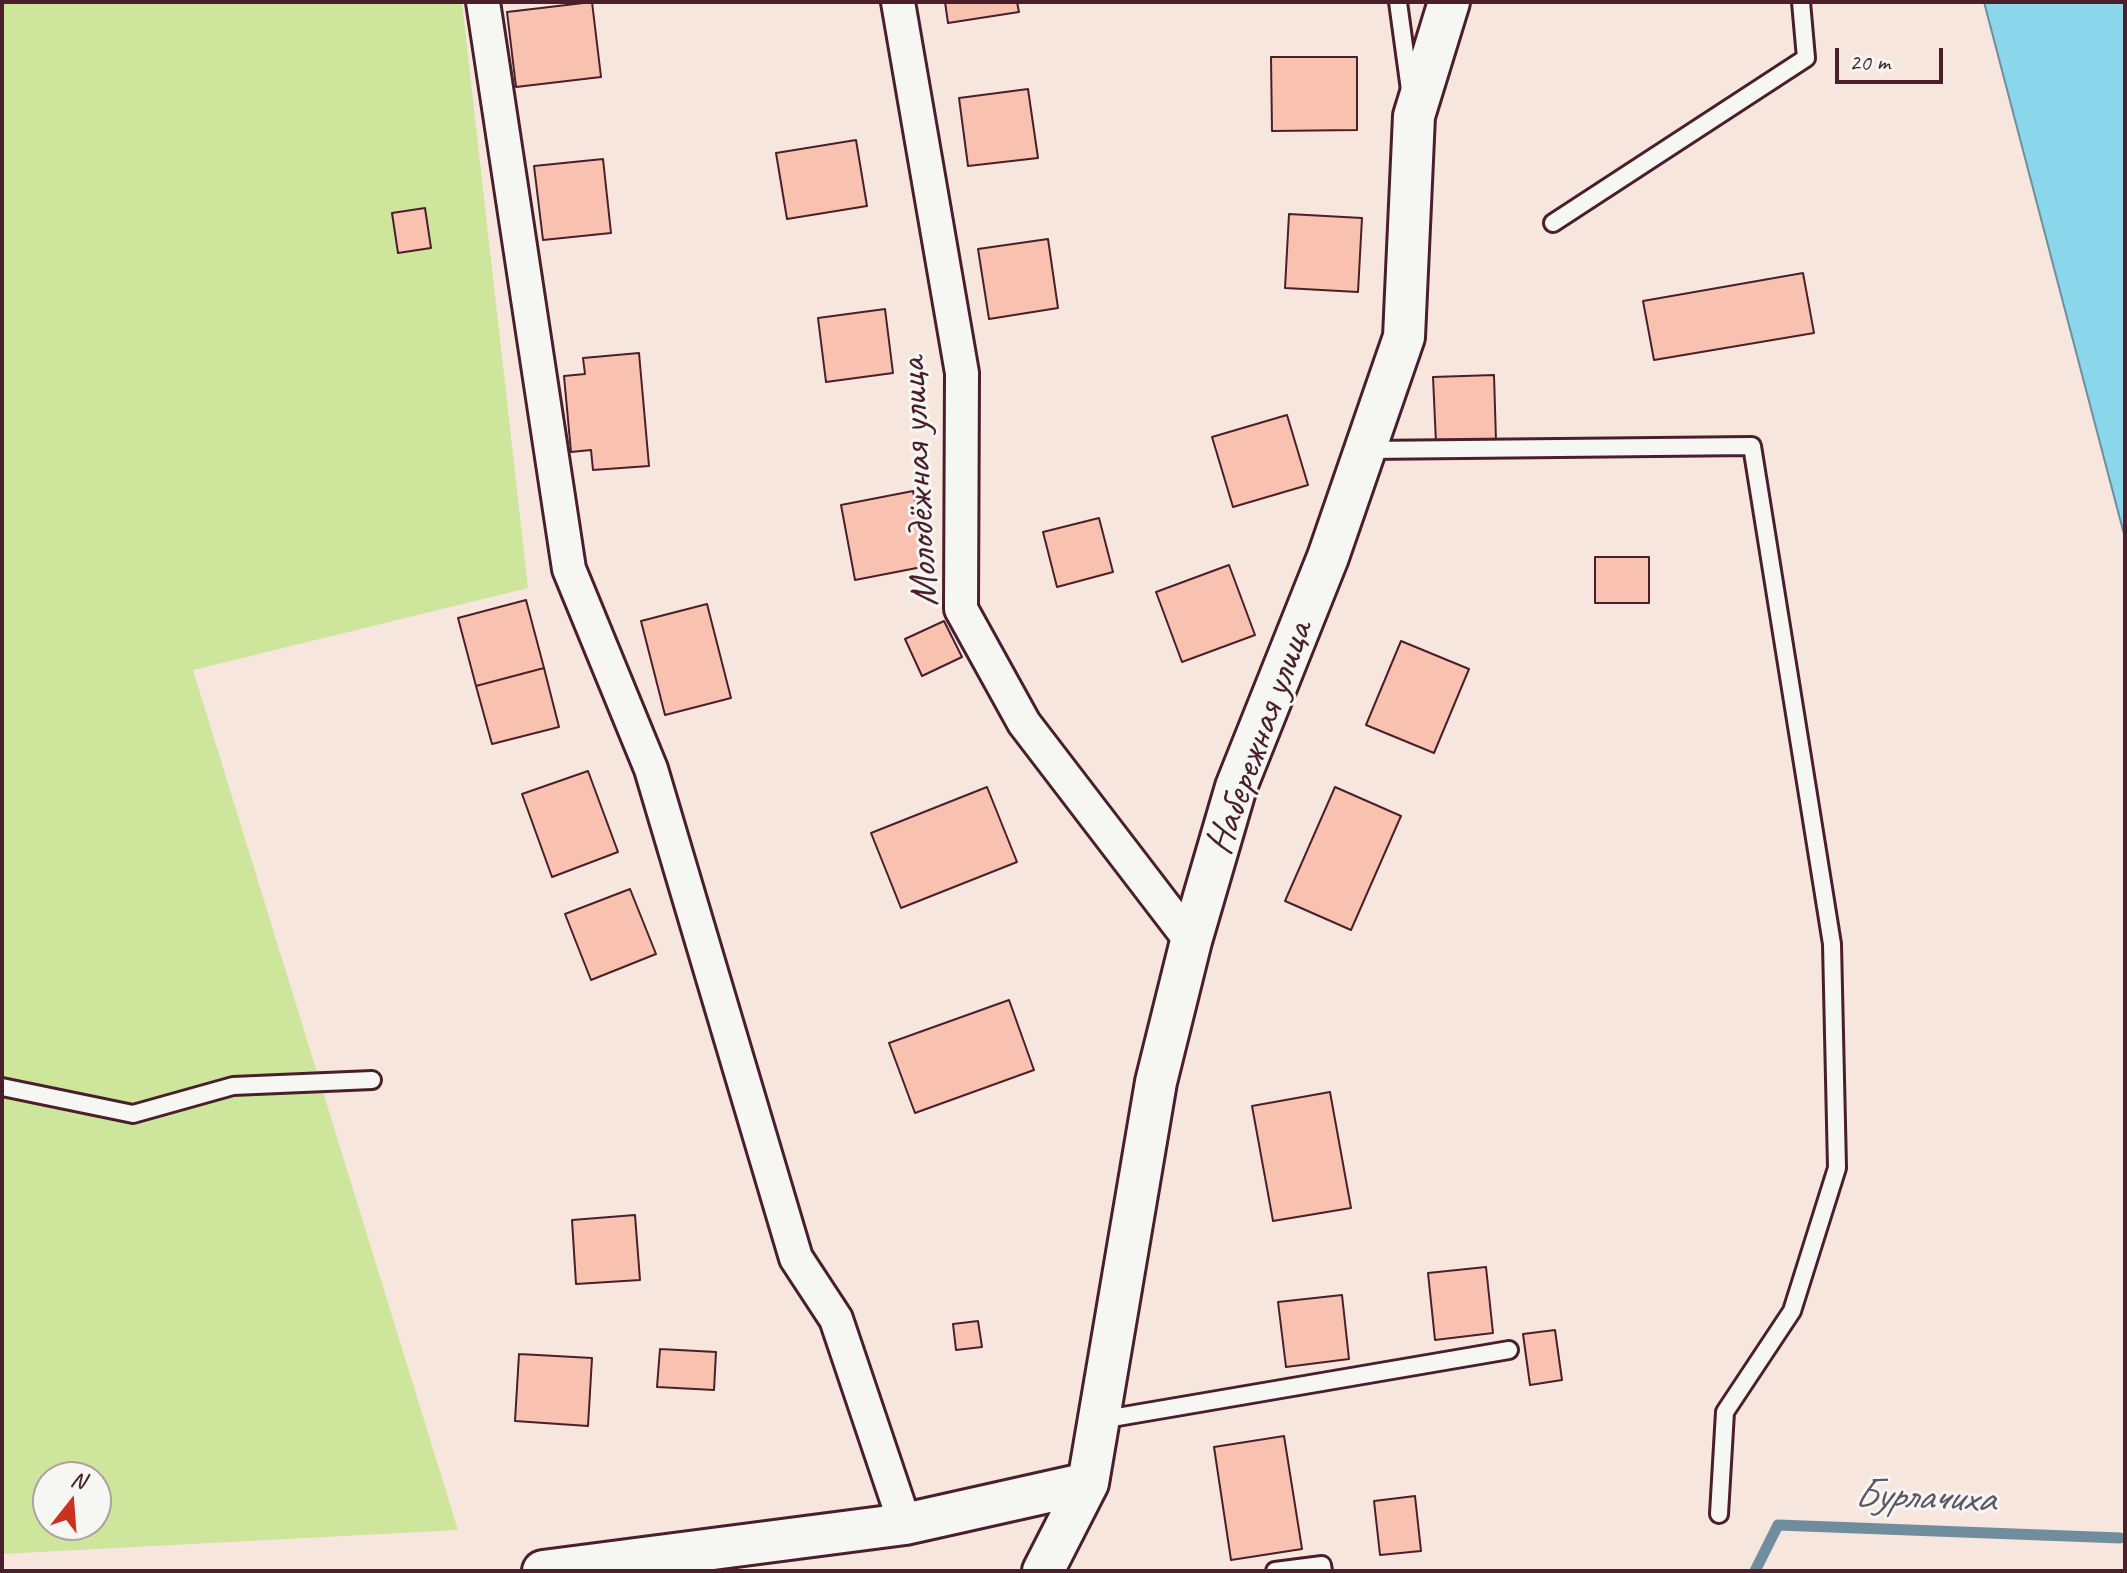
<!DOCTYPE html>
<html>
<head>
<meta charset="utf-8">
<style>
	body { margin:0 }
	#map { position:relative; width:2127px; height:1573px; overflow:hidden; background:#f7e6de; font-family:Caveat,sans-serif }
	canvas { display:block }
	.frame { position:absolute; inset:0; border:4px solid #4a1f2b; pointer-events:none }
	.north { position:absolute; left:32px; top:1461px; width:80px; height:80px; box-sizing:border-box; background:#f6f6f2; border:2px solid #b1a0a2; border-radius:50%; rotate:17deg; font-size:22px; font-weight:700; line-height:32px; text-align:center; color:#4a1f2b }
	.north::after { content:''; display:block; margin:auto; width:28px; height:36px; background:#c8321e; clip-path:polygon(50% 0,100% 100%,50% 72%,0 100%) }
	.scale { position:absolute; left:1835px; top:48px; width:108px; height:36px; box-sizing:border-box; border:4px solid #4a1f2b; border-top:0; padding-left:10px; font-size:24px; line-height:28px; white-space:nowrap; color:#4a1f2b; -webkit-text-stroke:6px #f6f6f2; paint-order:stroke }
</style>
</head>
<body>
<div id="map">
<canvas width="2127" height="1573"></canvas>
<div class="frame"></div>
<div class="north">N</div>
<div class="scale">20 m</div>
</div>
<script>
const c = document.querySelector('canvas').getContext('2d');
c.lineJoin = 'round';
function paint(path, color) { c.fillStyle = color; c.fill(path, 'evenodd'); }
const shape = rows => new Path2D(rows.map(r => 'M' + r).join(''));
function trace(path, color, width, dash) { c.strokeStyle = color; c.lineWidth = width; c.lineCap = dash ? 'butt' : 'round'; c.setLineDash(dash || []); c.stroke(path); }
function drawText(font, color, halo, rows, align = 'center') {
  c.font = font + ' Caveat,sans-serif'; c.lineWidth = 6; c.setLineDash([]); c.textBaseline = 'middle'; c.strokeStyle = halo; c.fillStyle = color; for (const [text, x, y, turn = 0] of rows) {
    c.save(); c.translate(x, y); c.rotate((+turn || 0) * Math.PI / 180); c.textAlign = isNaN(turn) ? turn : align; if (halo) c.strokeText(text, 0, 0); c.fillText(text, 0, 0); c.restore();
  }
}
const green = shape([
	[2,2,462,2,528,588,193,670,458,1530,2,1554],
	[48,1477,96,1477,96,1525,48,1525]
]);
const water = shape([
	[1984,2,2125,2,2125,538,1984,2]
]);
const stream = shape([
	[1755,1571,1778,1525,2120,1538]
]);
const building = shape([
	[592,2,601,77,516,87,507,12,592,2],
	[945,2,1017,2,1019,12,948,23,945,2],
	[1271,57,1357,57,1357,130,1272,131,1271,57],
	[1028,89,1038,158,968,166,959,98,1028,89],
	[856,140,867,206,787,219,776,153,856,140],
	[603,159,611,233,543,240,534,166,603,159],
	[425,208,431,248,398,253,392,213,425,208],
	[1289,214,1362,218,1358,292,1285,288,1289,214],
	[1048,239,1058,308,989,319,978,249,1048,239],
	[1803,273,1814,333,1654,360,1643,301,1803,273],
	[885,309,893,373,826,382,818,318,885,309],
	[639,353,649,466,593,470,591,450,571,452,564,376,585,374,583,358,639,353],
	[1494,375,1496,441,1436,443,1433,377,1494,375],
	[1287,415,1308,485,1233,507,1212,437,1287,415],
	[913,491,927,566,855,580,841,505,913,491],
	[1099,518,1113,572,1057,587,1043,532,1099,518],
	[1595,557,1649,557,1649,603,1595,603,1595,557],
	[1229,565,1255,635,1182,662,1156,592,1229,565],
	[526,600,544,668,476,686,458,618,526,600],
	[707,604,731,698,665,715,641,621,707,604],
	[944,621,962,657,922,676,905,639,944,621],
	[1401,641,1469,669,1434,753,1366,725,1401,641],
	[544,668,559,727,492,744,476,686,544,668],
	[588,771,618,852,552,877,522,794,588,771],
	[987,787,1017,862,901,908,871,833,987,787],
	[1335,787,1401,816,1351,930,1285,901,1335,787],
	[630,889,656,954,591,980,565,914,630,889],
	[1009,1000,1034,1070,915,1113,889,1043,1009,1000],
	[1330,1092,1351,1208,1273,1221,1252,1106,1330,1092],
	[635,1215,640,1280,576,1284,572,1220,635,1215],
	[1486,1267,1493,1333,1435,1340,1428,1273,1486,1267],
	[1342,1295,1349,1359,1286,1367,1278,1302,1342,1295],
	[978,1321,982,1347,956,1350,953,1324,978,1321],
	[1555,1330,1562,1380,1530,1385,1523,1334,1555,1330],
	[660,1349,716,1352,714,1390,657,1387,660,1349],
	[519,1354,592,1358,588,1426,515,1421,519,1354],
	[1284,1436,1302,1549,1231,1560,1214,1447,1284,1436],
	[1415,1496,1421,1551,1380,1555,1374,1501,1415,1496]
]);
const service = shape([
	[1398,2,1410,90],
	[1553,223,1806,58,1801,2],
	[1367,450,1752,446,1832,944,1837,1168,1792,1311,1725,1412,1719,1514],
	[2,1087,133,1114,233,1086,372,1080],
	[1100,1420,1509,1350],
	[1275,1571,1322,1565,1323,1571]
]);
const minor = shape([
	[483,2,569,569,651,769,796,1258,836,1319,905,1524],
	[898,2,962,373,961,609,1024,723,1191,941]
]);
const tertiary = shape([
	[543,1571,905,1524,1088,1483],
	[1043,1571,1088,1483,1156,1082,1191,941,1236,787,1328,557,1404,337,1414,116,1449,2]
]);
const streetNames = [
	["Молодёжная улица",920,482,-93],
	["Набережная улица",1260,738,-70]
];
const waterNames = [
	["Бурлачиха",1924,1498,2]
];
paint(green, '#cee69b');
paint(water, '#8ad6ea');
trace(water, '#708d9e', 2);
trace(stream, '#708d9e', 11);
paint(building, '#f9c1af');
trace(building, '#4a1f2b', 2);
trace(service, '#4a1f2b', 22);
trace(minor, '#4a1f2b', 38);
trace(tertiary, '#4a1f2b', 46);
trace(service, '#f6f6f2', 16);
trace(minor, '#f6f6f2', 32);
trace(tertiary, '#f6f6f2', 40);
drawText('40px', '#4a1f2b', '#f6f6f2', streetNames);
drawText('italic 42px', '#5d5664', '#f6f6f2', waterNames);
</script>
</body>
</html>
